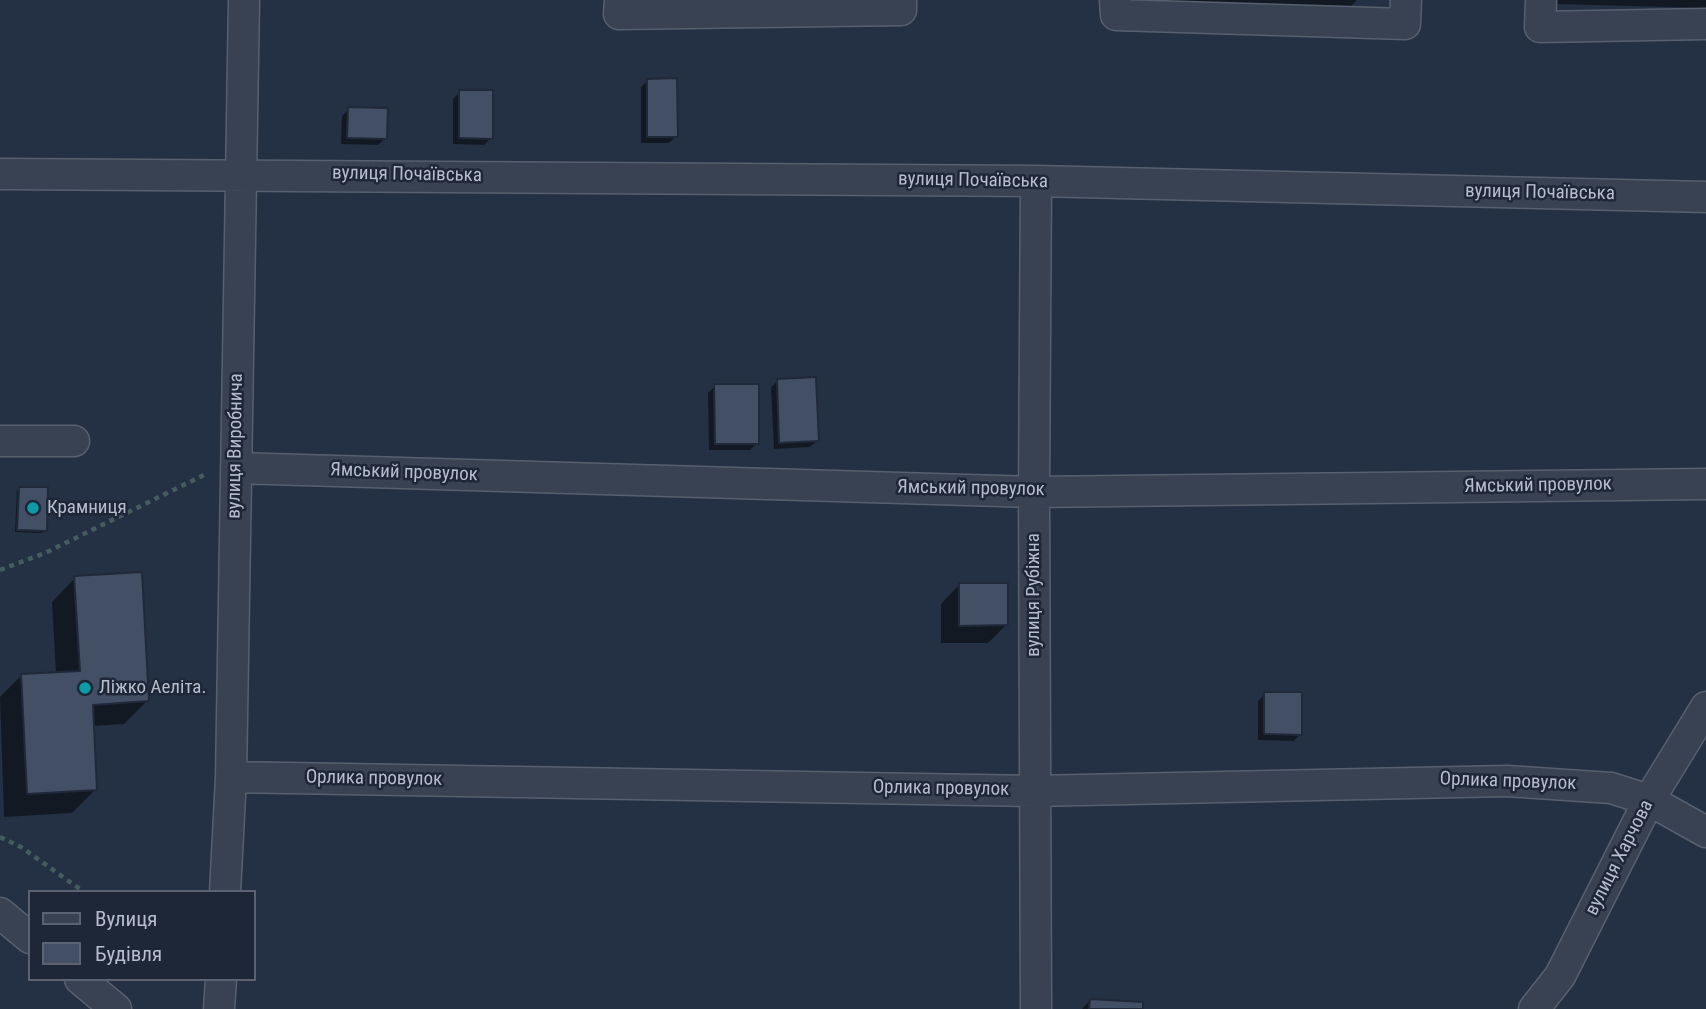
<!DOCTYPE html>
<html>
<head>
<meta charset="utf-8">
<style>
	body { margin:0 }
	#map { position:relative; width:1706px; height:1009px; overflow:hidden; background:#243043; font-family:"Roboto Condensed",sans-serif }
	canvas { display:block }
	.legend { position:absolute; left:28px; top:890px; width:228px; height:91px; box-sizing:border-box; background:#1e2738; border:2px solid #5b6373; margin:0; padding:9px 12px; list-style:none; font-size:21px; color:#b6bdcc }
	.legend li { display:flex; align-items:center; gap:14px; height:35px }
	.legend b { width:35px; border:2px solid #5b6373 }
</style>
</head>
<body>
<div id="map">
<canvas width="1706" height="1009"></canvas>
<ul class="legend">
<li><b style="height:9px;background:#394252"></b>Вулиця</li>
<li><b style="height:19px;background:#434f65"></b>Будівля</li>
</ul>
</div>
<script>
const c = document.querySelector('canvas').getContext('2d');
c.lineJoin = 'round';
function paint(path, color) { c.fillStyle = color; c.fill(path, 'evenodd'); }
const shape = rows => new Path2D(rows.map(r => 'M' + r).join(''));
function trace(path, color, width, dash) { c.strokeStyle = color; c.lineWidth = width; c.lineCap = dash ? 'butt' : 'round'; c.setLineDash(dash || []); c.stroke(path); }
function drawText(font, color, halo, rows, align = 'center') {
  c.font = font + ' "Roboto Condensed",sans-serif'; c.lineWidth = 5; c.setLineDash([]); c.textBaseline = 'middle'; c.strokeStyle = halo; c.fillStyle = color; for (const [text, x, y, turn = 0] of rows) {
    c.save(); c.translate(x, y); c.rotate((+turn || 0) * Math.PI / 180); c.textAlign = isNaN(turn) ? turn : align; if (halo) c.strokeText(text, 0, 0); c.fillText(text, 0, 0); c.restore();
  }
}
const shadow = shape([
	[1125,0,1357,0,1351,6,1125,4],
	[1555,0,1706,0,1706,8,1555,4],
	[647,81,676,136,669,143,641,143,641,87],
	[460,92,491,138,484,145,453,144,453,99],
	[349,109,385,138,378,145,341,144,342,116],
	[778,381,817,441,810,447,774,449,771,387],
	[715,386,757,443,750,450,709,450,708,393],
	[20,488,45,530,42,533,15,532,17,491],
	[75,578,147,701,124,724,92,726,95,790,72,813,4,817,0,697,21,676,56,674,52,602],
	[959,585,1007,624,988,643,941,643,941,604],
	[1265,694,1300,734,1294,741,1258,740,1258,701],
	[1090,1000,1141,1009,1082,1009]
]);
const building = shape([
	[677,78,678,137,647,137,647,79,677,78],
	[459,90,493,90,493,139,459,138,459,90],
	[348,107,388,108,387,139,347,138,348,107],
	[816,377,819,441,779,443,777,379,816,377],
	[714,384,759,384,759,444,715,444,714,384],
	[19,487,48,487,47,531,17,530,19,487],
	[142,572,149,701,93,705,97,790,27,794,21,674,80,671,74,576,142,572],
	[959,583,1008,583,1008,625,959,626,959,583],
	[1264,692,1302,692,1302,735,1264,734,1264,692],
	[1090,999,1143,1002,1143,1009,1089,1009,1090,999]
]);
const path = shape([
	[0,570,45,553,208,473],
	[0,837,21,847,84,892]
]);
const minor = shape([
	[620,0,619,14,901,10,901,0],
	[1115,0,1116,15,1405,24,1406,0],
	[1541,0,1540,27,1706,24],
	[0,174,1036,181,1706,197],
	[0,441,74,441],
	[236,468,1034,492,1706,484],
	[231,777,1034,791,1507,781,1611,788,1649,800,1706,832],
	[225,892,231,777,244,0],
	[0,913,30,938],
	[80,979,116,1009],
	[219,1009,221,979],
	[1036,1009,1034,492,1036,181],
	[1534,1009,1560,976,1649,800,1706,707]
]);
const markers = [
	[33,508,7,"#0f9aa8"],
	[85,688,7,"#0f9aa8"]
];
const streetNames = [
	["вулиця Почаївська",407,175,1],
	["вулиця Почаївська",973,181,1],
	["вулиця Почаївська",1540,193,1],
	["вулиця Виробнича",236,446,-89],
	["Ямський провулок",404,473,2],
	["Ямський провулок",1538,486,-1],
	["Ямський провулок",971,489,1],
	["вулиця Рубіжна",1034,595,-90],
	["Орлика провулок",374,779,1],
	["Орлика провулок",1508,782,2],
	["Орлика провулок",941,789,1],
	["вулиця Харчова",1620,858,-63]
];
const poiNames = [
	["Крамниця",47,508],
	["Ліжко Аеліта.",99,688]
];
paint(shadow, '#0007');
paint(building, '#434f65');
trace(building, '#202939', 2);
trace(minor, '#57606f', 33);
trace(path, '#455c60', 4.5, [5, 5]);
trace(minor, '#394252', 30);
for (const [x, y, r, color] of markers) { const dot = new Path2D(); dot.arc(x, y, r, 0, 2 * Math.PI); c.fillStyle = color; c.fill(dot); trace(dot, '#1e2738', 2.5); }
drawText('19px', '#b6bdcc', '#1e2738', streetNames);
drawText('19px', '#b6bdcc', '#1e2738', poiNames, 'left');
</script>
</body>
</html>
